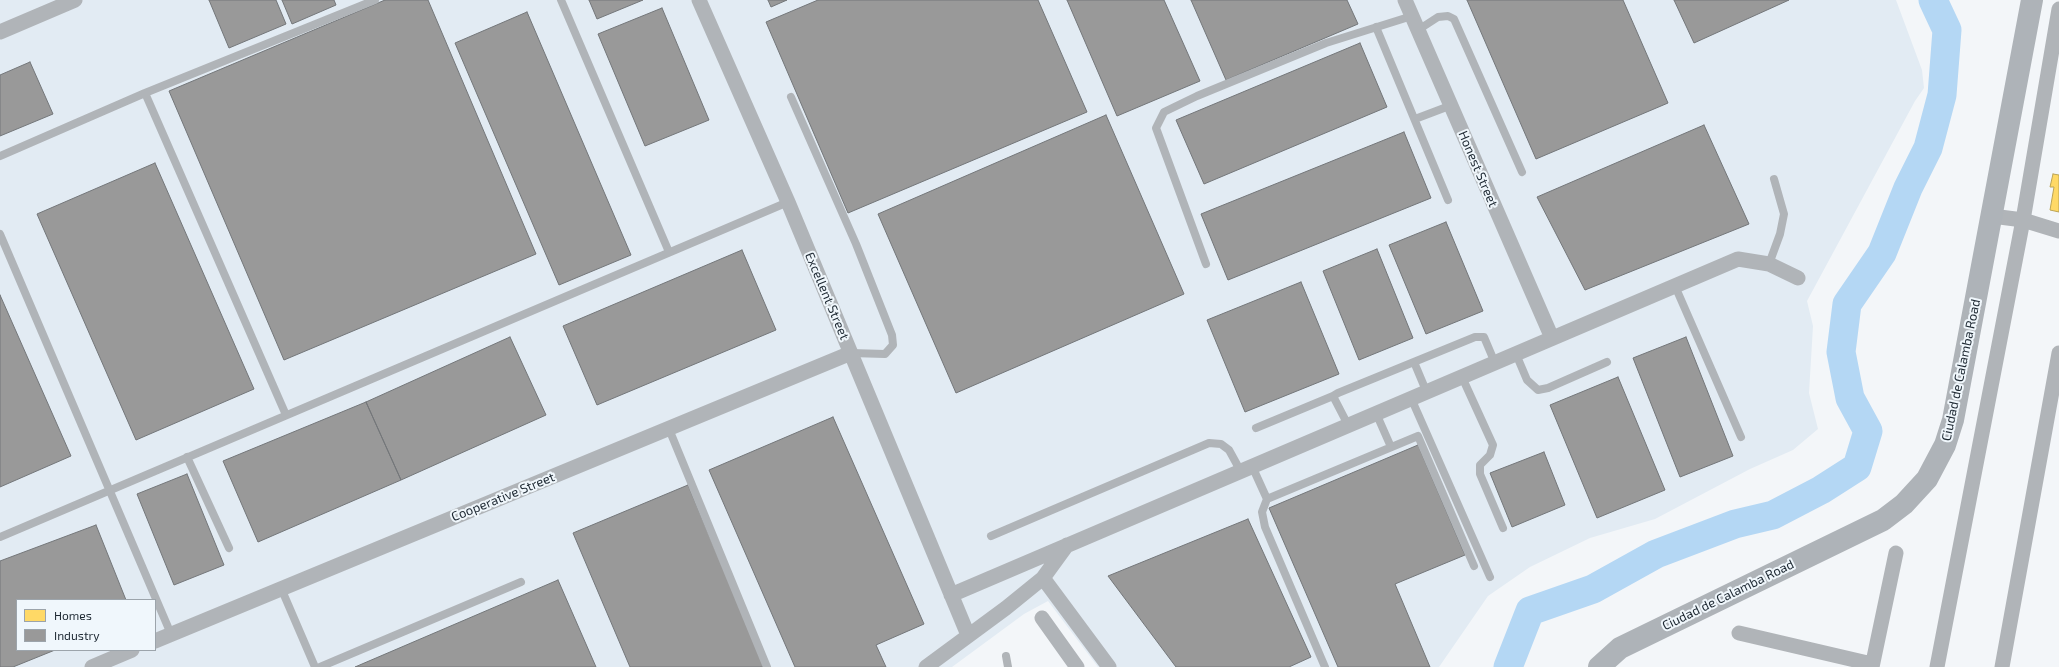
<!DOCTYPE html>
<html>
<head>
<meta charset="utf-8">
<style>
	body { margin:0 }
	#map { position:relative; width:2059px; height:667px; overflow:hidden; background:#f3f6f9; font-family:"Exo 2",sans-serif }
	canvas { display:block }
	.legend { position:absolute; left:16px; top:599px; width:140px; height:52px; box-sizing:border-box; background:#f0f7fc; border:1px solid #9ca4ab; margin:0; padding:5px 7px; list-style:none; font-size:12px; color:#1d2832 }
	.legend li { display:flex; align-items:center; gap:8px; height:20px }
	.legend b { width:20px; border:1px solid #9ca4ab }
</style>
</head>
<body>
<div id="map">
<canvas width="2059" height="667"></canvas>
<ul class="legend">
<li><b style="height:11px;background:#ffd966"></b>Homes</li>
<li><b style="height:11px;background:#999"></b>Industry</li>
</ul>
</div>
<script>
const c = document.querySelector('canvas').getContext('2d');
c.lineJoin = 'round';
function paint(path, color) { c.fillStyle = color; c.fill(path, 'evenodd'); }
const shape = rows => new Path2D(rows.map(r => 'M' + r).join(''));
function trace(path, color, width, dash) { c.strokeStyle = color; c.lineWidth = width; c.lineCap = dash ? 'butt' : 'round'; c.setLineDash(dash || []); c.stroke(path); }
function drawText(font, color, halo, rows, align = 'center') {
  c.font = font + ' "Exo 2",sans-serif'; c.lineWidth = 4; c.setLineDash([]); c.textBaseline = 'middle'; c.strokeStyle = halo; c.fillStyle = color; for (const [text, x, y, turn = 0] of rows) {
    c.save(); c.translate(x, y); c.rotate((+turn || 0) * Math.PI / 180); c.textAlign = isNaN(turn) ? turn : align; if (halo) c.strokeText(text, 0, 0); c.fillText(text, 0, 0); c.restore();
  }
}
const built = shape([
	[0,0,1896,0,1922,70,1924,88,1915,101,1807,301,1813,326,1809,393,1818,429,1793,450,1750,469,1655,519,1590,538,1530,567,1488,596,1439,667,1098,667,1048,601,1024,614,952,667,0,667],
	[17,600,155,600,155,650,17,650]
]);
const homes = shape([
	[2053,174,2059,175,2059,212,2050,210,2054,187,2050,187,2053,174]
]);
const industry = shape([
	[209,0,276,0,286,24,229,48,209,0],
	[282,0,334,0,336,5,292,24,282,0],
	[385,0,428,0,536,254,284,360,169,91,385,0],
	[589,0,643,0,597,19,589,0],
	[768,0,787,0,771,7,768,0],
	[818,0,1038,0,1087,112,848,213,766,22,818,0],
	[1067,0,1164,0,1200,81,1117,116,1067,0],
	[1191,0,1347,0,1358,24,1226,80,1191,0],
	[1467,0,1623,0,1668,103,1536,159,1467,0],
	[1674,0,1789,0,1694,43,1674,0],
	[662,8,709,120,645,146,598,34,662,8],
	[527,12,631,255,559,285,455,43,527,12],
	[1360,43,1387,107,1204,184,1176,120,1360,43],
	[30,62,53,114,0,136,0,75,30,62],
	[1106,115,1184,294,956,393,878,214,1106,115],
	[1704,125,1749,224,1585,290,1537,197,1704,125],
	[1404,132,1431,198,1228,280,1201,214,1404,132],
	[155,163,254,389,136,440,37,214,155,163],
	[1446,222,1483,311,1426,334,1389,245,1446,222],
	[1377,249,1413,338,1359,360,1323,271,1377,249],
	[742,250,776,330,597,405,563,326,742,250],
	[1301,282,1339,374,1245,412,1207,320,1301,282],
	[0,295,71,456,0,487,0,295],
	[510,337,546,415,401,480,366,402,510,337],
	[1686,337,1733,456,1680,477,1633,358,1686,337],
	[1618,377,1665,490,1597,518,1550,405,1618,377],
	[366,402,401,480,258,542,223,461,366,402],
	[833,417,924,624,876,645,886,667,795,667,709,470,833,417],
	[1418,445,1465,555,1395,584,1430,667,1338,667,1269,508,1418,445],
	[1544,452,1565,505,1512,527,1490,473,1544,452],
	[187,474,224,565,174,585,137,494,187,474],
	[688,485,765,667,630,667,573,533,688,485],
	[1248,519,1311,657,1289,667,1176,667,1108,576,1248,519],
	[96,525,126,600,17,600,17,650,55,650,13,667,0,667,0,561,96,525],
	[558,580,596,667,355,667,558,580]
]);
const river = shape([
	[1508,667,1530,611,1593,589,1656,554,1735,524,1773,515,1821,490,1857,467,1868,431,1850,398,1841,352,1847,304,1882,253,1908,188,1928,148,1942,95,1947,30,1933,0]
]);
const lane = shape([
	[561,0,669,252],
	[1376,27,1448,200],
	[1418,30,1438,17,1448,16,1454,19,1522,172],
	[145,93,286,415],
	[791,97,856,244,892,335,893,345,885,354,851,353],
	[1415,119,1452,105],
	[0,156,145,93,375,0],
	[0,234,171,634],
	[1206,264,1156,128,1164,112,1197,96,1326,43,1412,16],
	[1769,264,1780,234,1784,214,1774,179],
	[1675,286,1741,437],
	[1516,354,1527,380,1538,390,1548,388,1607,362],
	[1414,362,1427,393],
	[1462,377,1493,445,1490,455,1480,465,1480,474,1503,528],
	[1411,398,1490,577],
	[1376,413,1391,447],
	[1348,425,1333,396,1338,393,1475,337,1484,337,1495,363],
	[1256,428,1333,396],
	[669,429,767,667],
	[187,457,229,548],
	[1252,466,1267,499,1262,512,1265,527,1325,667],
	[1267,499,1418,436,1474,566],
	[991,536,1209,443,1221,444,1229,450,1240,470],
	[0,537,788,202],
	[281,588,315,667],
	[1006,656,1008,667],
	[320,667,521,582]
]);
const street = shape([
	[699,0,788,202,968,635],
	[1405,0,1552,338],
	[0,32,75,0],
	[1992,216,2023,220,2059,231],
	[1043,578,1109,667],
	[951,595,1738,259,1769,264,1798,278],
	[1042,618,1077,667],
	[1739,633,1872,664],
	[155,641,851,353],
	[92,667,132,650],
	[926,667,1006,608,1043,578,1067,545],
	[1872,667,1896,553],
	[1937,667,2023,220,2059,9],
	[2002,667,2059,353]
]);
const secondary = shape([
	[1599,667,1620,648,1883,520,1904,504,1927,479,1945,445,1953,420,2032,0]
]);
const streetNames = [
	["Honest Street",1478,169,67],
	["Excellent Street",827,296,67],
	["Ciudad de Calamba Road",1961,370,-78],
	["Cooperative Street",503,497,-22],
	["Ciudad de Calamba Road",1728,595,-26]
];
paint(built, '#e2ebf3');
paint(homes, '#ffd966');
trace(homes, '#bba456', 1);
paint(industry, '#999');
trace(industry, '#74777a', 1);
trace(river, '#b4d7f4', 29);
trace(lane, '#b0b4b8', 8);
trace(street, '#b0b4b8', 15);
trace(secondary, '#aeb3b8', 22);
drawText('13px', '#1d2832', '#f0f7fc', streetNames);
</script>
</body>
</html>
